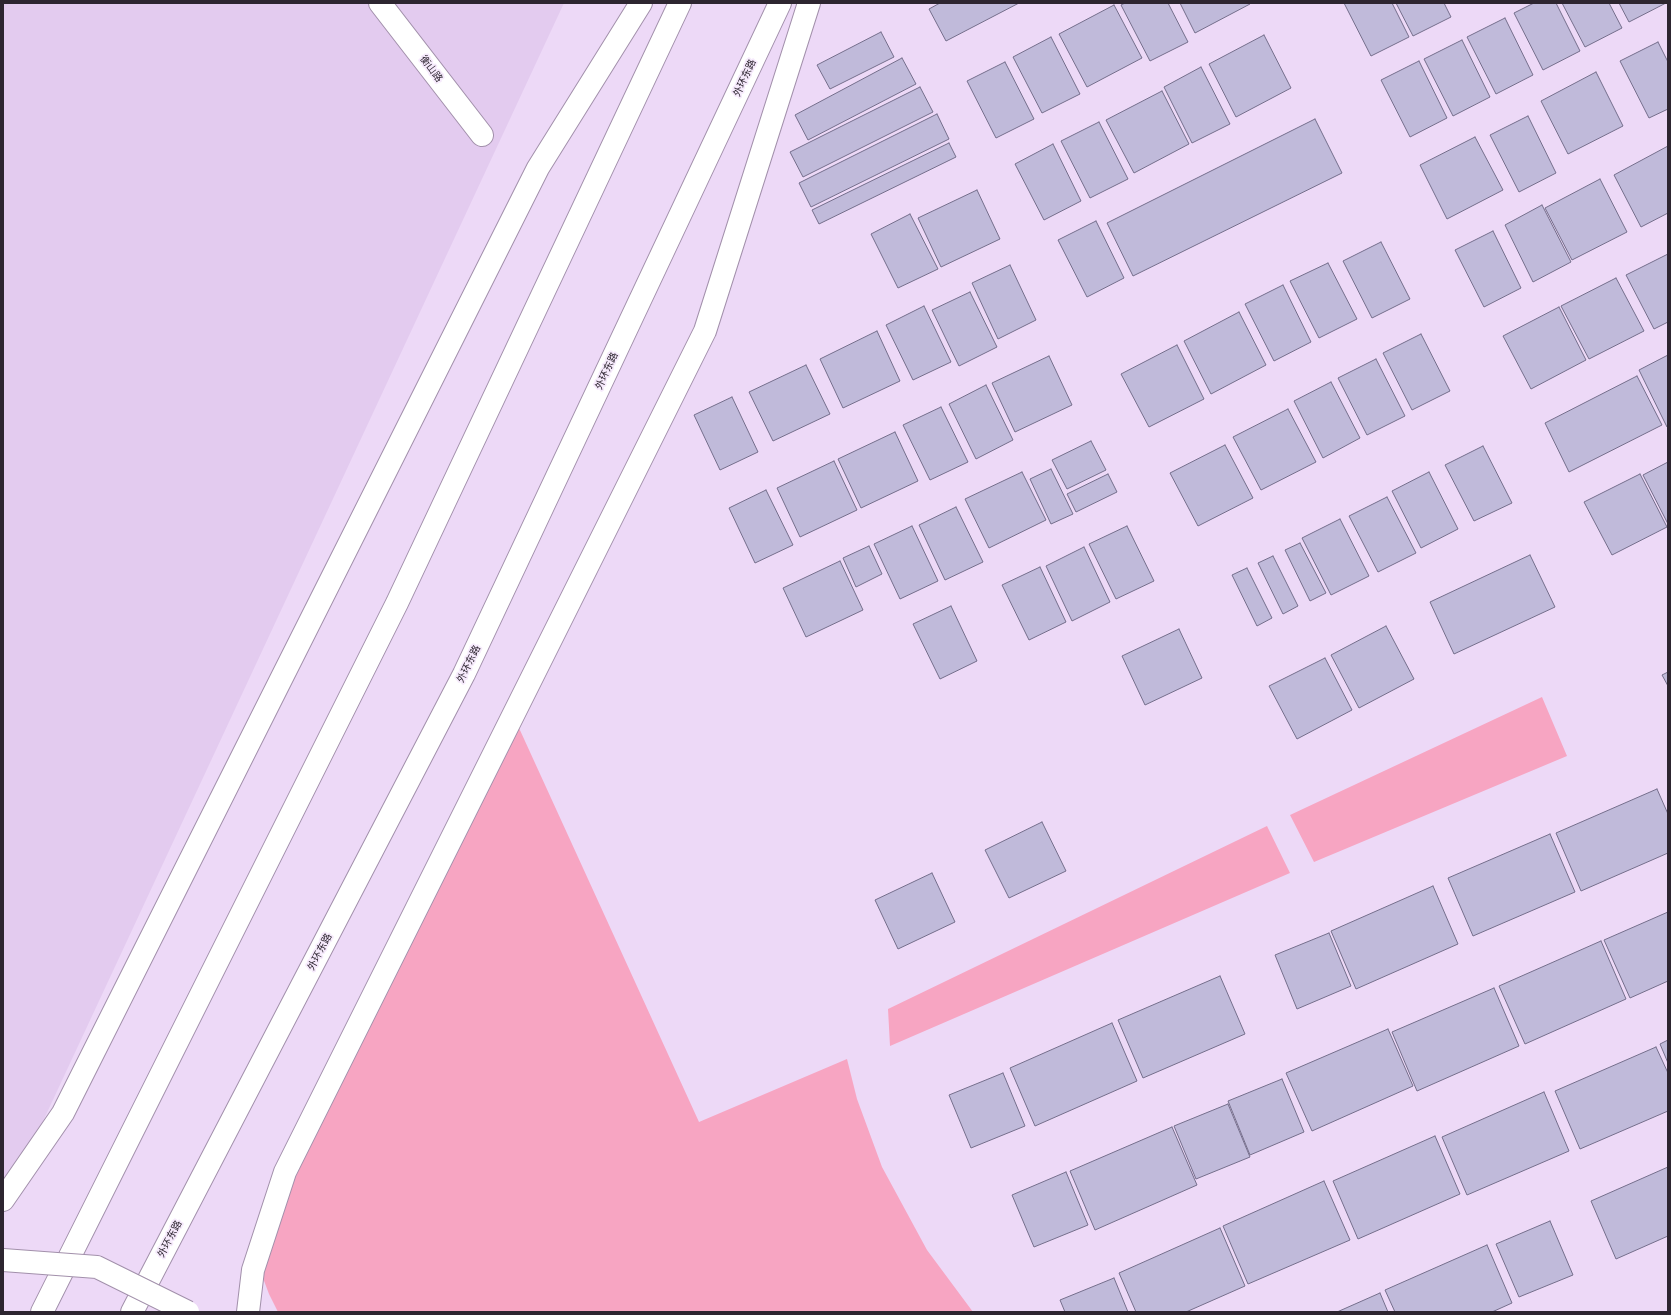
<!DOCTYPE html>
<html>
<head>
<meta charset="utf-8">
<style>
	body { margin:0 }
	#map { position:relative; width:1671px; height:1315px; overflow:hidden; background:#edd9f7; font-family:"PT Sans",sans-serif }
	canvas { display:block }
	.frame { position:absolute; inset:0; border:4px solid #2d2530; pointer-events:none }
</style>
</head>
<body>
<div id="map">
<canvas width="1671" height="1315"></canvas>
<div class="frame"></div>
</div>
<script>
const c = document.querySelector('canvas').getContext('2d');
c.lineJoin = 'round';
function paint(path, color) { c.fillStyle = color; c.fill(path, 'evenodd'); }
const shape = rows => new Path2D(rows.map(r => 'M' + r).join(''));
function trace(path, color, width, dash) { c.strokeStyle = color; c.lineWidth = width; c.lineCap = dash ? 'butt' : 'round'; c.setLineDash(dash || []); c.stroke(path); }
function drawText(font, color, halo, rows, align = 'center') {
  c.font = font + ' "PT Sans","Noto Sans SC",sans-serif'; c.lineWidth = 3.5; c.setLineDash([]); c.textBaseline = 'middle'; c.strokeStyle = halo; c.fillStyle = color; for (const [text, x, y, turn = 0] of rows) {
    c.save(); c.translate(x, y); c.rotate((+turn || 0) * Math.PI / 180); c.textAlign = isNaN(turn) ? turn : align; if (halo) c.strokeText(text, 0, 0); c.fillText(text, 0, 0); c.restore();
  }
}
const built = shape([
	[3,3,564,3,3,1207]
]);
const green = shape([
	[1542,697,1567,756,1314,862,1290,815],
	[519,728,699,1122,847,1059,857,1099,882,1167,927,1250,973,1312,278,1312,269,1294,263,1278,261,1261,291,1171],
	[1267,826,1290,873,890,1046,888,1009]
]);
const building = shape([
	[940,3,1019,3,946,41,929,9,940,3],
	[1125,3,1168,3,1188,42,1150,61,1121,5,1125,3],
	[1180,3,1250,3,1250,4,1195,33,1180,3],
	[1344,3,1392,3,1409,37,1371,56,1344,3],
	[1396,3,1444,3,1451,17,1413,36,1396,3],
	[1534,3,1556,3,1580,51,1543,70,1514,13,1534,3],
	[1562,3,1609,3,1622,28,1585,47,1562,3],
	[1619,3,1666,3,1629,22,1619,3],
	[1114,5,1142,58,1087,87,1059,34,1114,5],
	[1505,18,1533,75,1496,94,1467,37,1505,18],
	[881,32,894,57,830,89,817,65,881,32],
	[1264,35,1291,88,1236,117,1209,64,1264,35],
	[1051,37,1080,94,1042,113,1013,57,1051,37],
	[1462,40,1490,97,1453,116,1424,59,1462,40],
	[1658,42,1668,62,1668,109,1649,118,1620,61,1658,42],
	[902,58,916,84,808,140,795,115,902,58],
	[1419,61,1447,118,1410,137,1381,80,1419,61],
	[1005,62,1034,119,996,138,967,81,1005,62],
	[1201,67,1230,124,1192,143,1164,87,1201,67],
	[1596,72,1623,126,1568,154,1541,101,1596,72],
	[920,87,933,112,803,177,790,152,920,87],
	[1162,91,1189,144,1134,173,1106,120,1162,91],
	[937,114,949,139,811,207,799,183,937,114],
	[1528,116,1556,173,1519,192,1490,135,1528,116],
	[1315,119,1342,173,1133,276,1107,223,1315,119],
	[1099,122,1128,179,1090,198,1061,141,1099,122],
	[1475,137,1503,190,1447,219,1420,165,1475,137],
	[949,143,956,157,819,224,812,210,949,143],
	[1053,144,1081,201,1044,220,1015,164,1053,144],
	[1668,146,1668,213,1641,227,1614,175,1668,146],
	[1600,179,1627,232,1572,260,1545,208,1600,179],
	[977,190,1000,239,941,267,918,218,977,190],
	[1542,205,1571,262,1533,282,1505,225,1542,205],
	[910,214,938,269,898,288,871,234,910,214],
	[1096,221,1124,278,1087,297,1058,240,1096,221],
	[1493,231,1521,288,1484,307,1455,250,1493,231],
	[1381,242,1410,299,1372,318,1343,261,1381,242],
	[1668,254,1668,322,1654,329,1626,275,1668,254],
	[1328,263,1357,319,1319,338,1290,281,1328,263],
	[1010,265,1036,320,998,339,972,283,1010,265],
	[1616,278,1644,331,1589,359,1561,306,1616,278],
	[1283,285,1311,342,1274,361,1245,304,1283,285],
	[970,292,997,347,959,366,932,310,970,292],
	[924,306,951,362,913,380,886,325,924,306],
	[1559,307,1586,360,1531,389,1503,336,1559,307],
	[1239,312,1266,365,1211,394,1184,341,1239,312],
	[877,331,900,381,843,408,820,359,877,331],
	[1421,334,1450,391,1412,410,1383,353,1421,334],
	[1177,345,1204,399,1149,427,1121,374,1177,345],
	[1668,355,1668,426,1667,427,1639,370,1668,355],
	[1049,356,1072,405,1015,432,992,383,1049,356],
	[1376,359,1405,416,1367,435,1338,378,1376,359],
	[806,365,830,414,773,441,749,392,806,365],
	[1637,376,1662,425,1569,472,1545,423,1637,376],
	[1331,382,1360,438,1323,458,1294,401,1331,382],
	[986,385,1013,440,976,459,949,404,986,385],
	[732,397,758,452,720,470,694,415,732,397],
	[941,407,968,462,930,480,903,425,941,407],
	[1288,409,1316,462,1261,490,1233,437,1288,409],
	[895,432,918,481,861,508,838,459,895,432],
	[1091,441,1106,470,1067,489,1052,460,1091,441],
	[1225,445,1253,498,1198,526,1170,473,1225,445],
	[1483,446,1512,503,1474,521,1445,465,1483,446],
	[834,461,857,510,800,537,777,488,834,461],
	[1668,462,1668,524,1643,475,1668,462],
	[1051,469,1073,514,1051,524,1030,479,1051,469],
	[1022,472,1046,520,989,548,965,499,1022,472],
	[1429,472,1458,529,1421,548,1392,491,1429,472],
	[1108,474,1117,492,1076,512,1067,494,1108,474],
	[1640,474,1667,527,1612,555,1584,502,1640,474],
	[766,490,793,545,755,563,729,508,766,490],
	[1387,497,1416,553,1378,572,1349,516,1387,497],
	[956,507,983,562,945,580,919,525,956,507],
	[1340,519,1369,576,1331,595,1302,538,1340,519],
	[912,526,938,581,900,599,874,544,912,526],
	[1127,526,1154,581,1116,599,1089,544,1127,526],
	[1300,543,1326,593,1310,601,1285,550,1300,543],
	[869,546,882,574,856,587,843,558,869,546],
	[1084,547,1110,602,1072,621,1046,566,1084,547],
	[1530,555,1555,607,1454,654,1430,602,1530,555],
	[1273,556,1298,606,1283,614,1258,563,1273,556],
	[840,561,863,610,806,637,783,588,840,561],
	[1040,567,1066,622,1029,640,1002,585,1040,567],
	[1247,568,1272,618,1257,626,1232,575,1247,568],
	[951,606,977,661,940,679,913,624,951,606],
	[1386,626,1414,679,1359,708,1331,655,1386,626],
	[1179,629,1202,678,1145,705,1122,656,1179,629],
	[1325,658,1352,710,1297,739,1269,686,1325,658],
	[1668,672,1668,686,1662,675,1668,672],
	[1657,789,1668,814,1668,853,1581,891,1556,833,1657,789],
	[1042,822,1066,871,1009,898,985,850,1042,822],
	[1550,834,1575,892,1473,936,1448,878,1550,834],
	[932,873,955,922,898,949,875,900,932,873],
	[1433,886,1458,944,1356,989,1331,931,1433,886],
	[1668,912,1668,981,1630,998,1604,940,1668,912],
	[1329,933,1351,986,1297,1009,1275,955,1329,933],
	[1601,941,1626,999,1525,1044,1499,986,1601,941],
	[1220,976,1245,1034,1143,1078,1118,1020,1220,976],
	[1494,988,1519,1046,1417,1091,1392,1032,1494,988],
	[1112,1023,1137,1081,1035,1126,1010,1068,1112,1023],
	[1388,1029,1413,1086,1312,1131,1286,1073,1388,1029],
	[1668,1040,1668,1063,1660,1044,1668,1040],
	[1656,1047,1668,1073,1668,1111,1580,1149,1555,1091,1656,1047],
	[1003,1073,1025,1126,971,1148,949,1095,1003,1073],
	[1282,1079,1304,1132,1250,1155,1228,1101,1282,1079],
	[1544,1092,1569,1151,1467,1195,1442,1137,1544,1092],
	[1228,1104,1250,1157,1196,1179,1174,1126,1228,1104],
	[1172,1127,1197,1185,1095,1230,1070,1171,1172,1127],
	[1435,1136,1460,1194,1358,1239,1333,1181,1435,1136],
	[1668,1167,1668,1236,1616,1259,1591,1201,1668,1167],
	[1066,1172,1088,1225,1034,1247,1012,1195,1066,1172],
	[1324,1181,1350,1240,1248,1284,1223,1226,1324,1181],
	[1550,1221,1573,1275,1519,1297,1496,1244,1550,1221],
	[1220,1228,1245,1286,1186,1312,1136,1312,1119,1273,1220,1228],
	[1487,1245,1512,1303,1492,1312,1395,1312,1385,1290,1487,1245],
	[1114,1278,1128,1312,1065,1312,1060,1300,1114,1278],
	[1380,1293,1388,1312,1337,1312,1380,1293]
]);
const street = shape([
	[380,3,482,135]
]);
const highway = shape([
	[3,1200,63,1113,538,168,641,3],
	[42,1312,397,603,680,3],
	[132,1312,464,674,780,3],
	[248,1312,253,1270,285,1172,705,331,809,3]
]);
const highwayBridge = shape([
	[3,1260,97,1267,188,1312]
]);
const streetNames = [
	["衡山路",431,69,53],
	["外环东路",745,78,-65],
	["外环东路",607,371,-65],
	["外环东路",469,664,-64],
	["外环东路",320,952,-62],
	["外环东路",170,1239,-62]
];
paint(built, '#e3cbef');
paint(green, '#f7a5c2');
paint(building, '#c0bada');
trace(building, '#746e8b', 1);
trace(street, '#a290ab', 24);
trace(highway, '#a290ab', 24);
trace(street, '#fff', 22);
trace(highway, '#fff', 22);
trace(highwayBridge, '#a290ab', 24, []);
trace(highwayBridge, '#fff', 22);
drawText('10px', '#2d2530', '#f6eafc', streetNames);
</script>
</body>
</html>
